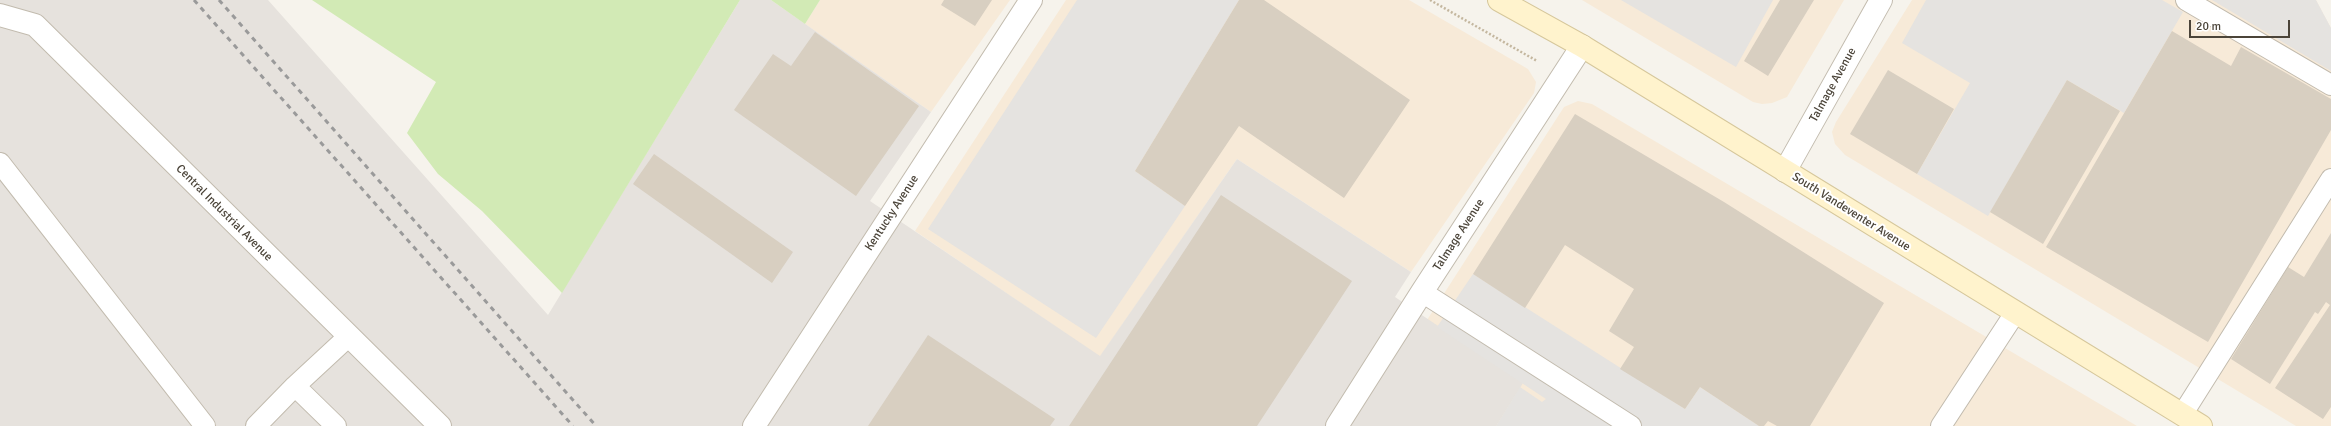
<!DOCTYPE html>
<html>
<head>
<meta charset="utf-8">
<style>
	body { margin:0 }
	#map { position:relative; width:2331px; height:426px; overflow:hidden; background:#f6f3ec; font-family:Signika,sans-serif }
	canvas { display:block }
	.scale { position:absolute; left:2189px; top:20px; width:101px; height:18px; box-sizing:border-box; border:2px solid #4b4439; border-top:0; padding-left:5px; font-size:12px; line-height:14px; white-space:nowrap; color:#4b4439; -webkit-text-stroke:3px #fff; paint-order:stroke }
</style>
</head>
<body>
<div id="map">
<canvas width="2331" height="426"></canvas>
<div class="scale">20 m</div>
</div>
<script>
const c = document.querySelector('canvas').getContext('2d');
c.lineJoin = 'round';
function paint(path, color) { c.fillStyle = color; c.fill(path, 'evenodd'); }
const shape = rows => new Path2D(rows.map(r => 'M' + r).join(''));
function trace(path, color, width, dash) { c.strokeStyle = color; c.lineWidth = width; c.lineCap = dash ? 'butt' : 'round'; c.setLineDash(dash || []); c.stroke(path); }
function drawText(font, color, halo, rows, align = 'center') {
  c.font = font + ' Signika,sans-serif'; c.lineWidth = 4; c.setLineDash([]); c.textBaseline = 'middle'; c.strokeStyle = halo; c.fillStyle = color; for (const [text, x, y, turn = 0] of rows) {
    c.save(); c.translate(x, y); c.rotate((+turn || 0) * Math.PI / 180); c.textAlign = isNaN(turn) ? turn : align; if (halo) c.strokeText(text, 0, 0); c.fillText(text, 0, 0); c.restore();
  }
}
const commercial = shape([
	[820,0,1010,0,931,112,805,24],
	[1066,0,1409,0,1528,69,1536,82,1534,93,1411,272,1237,159,1100,357,915,231],
	[1582,0,1844,0,1787,97,1772,103,1762,104,1753,102],
	[1912,0,2316,0,2331,28,2331,426,2296,426,1845,155,1835,144,1832,132,1836,122],
	[1578,101,1592,104,2137,426,1496,426,1437,327,1427,320,1564,107]
]);
const industrial = shape([
	[0,0,268,0,548,315,740,0,771,0,931,112,870,201,1100,356,1237,159,1411,272,1395,297,1523,383,1496,426,0,426]
]);
const green = shape([
	[312,0,740,0,562,293,482,211,438,174,407,133,436,82],
	[771,0,820,0,805,24]
]);
const parking = shape([
	[1077,0,1239,0,1135,171,1185,206,1096,338,928,229],
	[1621,0,1773,0,1736,67],
	[1926,0,2162,0,2183,12,2124,113,2067,80,1988,216,1917,174,1970,83,1902,43],
	[2212,0,2316,0,2331,28,2331,71],
	[1473,274,1685,409,1700,387,1759,426,1496,426,1520,387,1542,402,1546,399,1437,327]
]);
const building = shape([
	[944,0,992,0,975,26,941,5],
	[1239,0,1264,0,1410,100,1344,198,1239,126,1185,206,1135,171],
	[1780,0,1814,0,1768,76,1744,61],
	[2172,31,2231,66,2241,47,2331,99,2331,130,2208,342,2046,247],
	[815,32,919,106,856,196,734,110,773,54,791,66],
	[1888,70,1954,109,1917,174,1850,134],
	[2067,80,2120,111,2043,244,1990,212],
	[1575,114,1724,202,1884,303,1810,426,1777,426,1768,421,1764,426,1759,426,1700,387,1685,409,1620,369,1634,347,1609,331,1634,289,1565,245,1525,308,1473,274],
	[654,154,793,252,772,283,633,184],
	[1221,195,1352,281,1257,426,1069,426],
	[2331,233,2331,407,2323,419,2275,388,2330,305,2326,302,2318,314,2315,312,2270,384,2231,359,2288,267,2304,277],
	[928,335,1055,419,1050,426,868,426]
]);
const path = shape([
	[1430,0,1537,61]
]);
const lane = shape([
	[2186,0,2331,85],
	[0,163,205,426],
	[1422,292,1631,426],
	[2182,415,2331,179],
	[256,426,295,386],
	[336,426,295,386,349,336],
	[1941,426,2015,313]
]);
const street = shape([
	[0,15,35,25,440,426],
	[1785,171,1881,0],
	[754,426,1031,0],
	[1337,426,1422,292,1582,46]
]);
const secondary = shape([
	[1499,0,1582,46,2201,426]
]);
const rail = shape([
	[194,0,573,426],
	[219,0,596,426]
]);
const streetNames = [
	["Talmage Avenue",1833,85,-61],
	["South Vandeventer Avenue",1851,212,32],
	["Central Industrial Avenue",224,213,45],
	["Kentucky Avenue",892,213,-57],
	["Talmage Avenue",1459,235,-57]
];
paint(commercial, '#f7ead8');
paint(industrial, '#e6e2dd');
paint(green, '#d2eab5');
paint(parking, '#e5e3e0');
paint(building, '#d8cfc1');
trace(lane, '#c2bbae', 22);
trace(street, '#c2bbae', 24);
trace(secondary, '#d6c79b', 24);
trace(path, '#c4b79f', 2.5, [2, 2]);
trace(lane, '#fff', 20);
trace(street, '#fff', 22);
trace(secondary, '#fff3cd', 22);
trace(rail, '#9a9a9a', 3, [5, 5]);
drawText('12px', '#4b4439', '#fff', streetNames);
</script>
</body>
</html>
